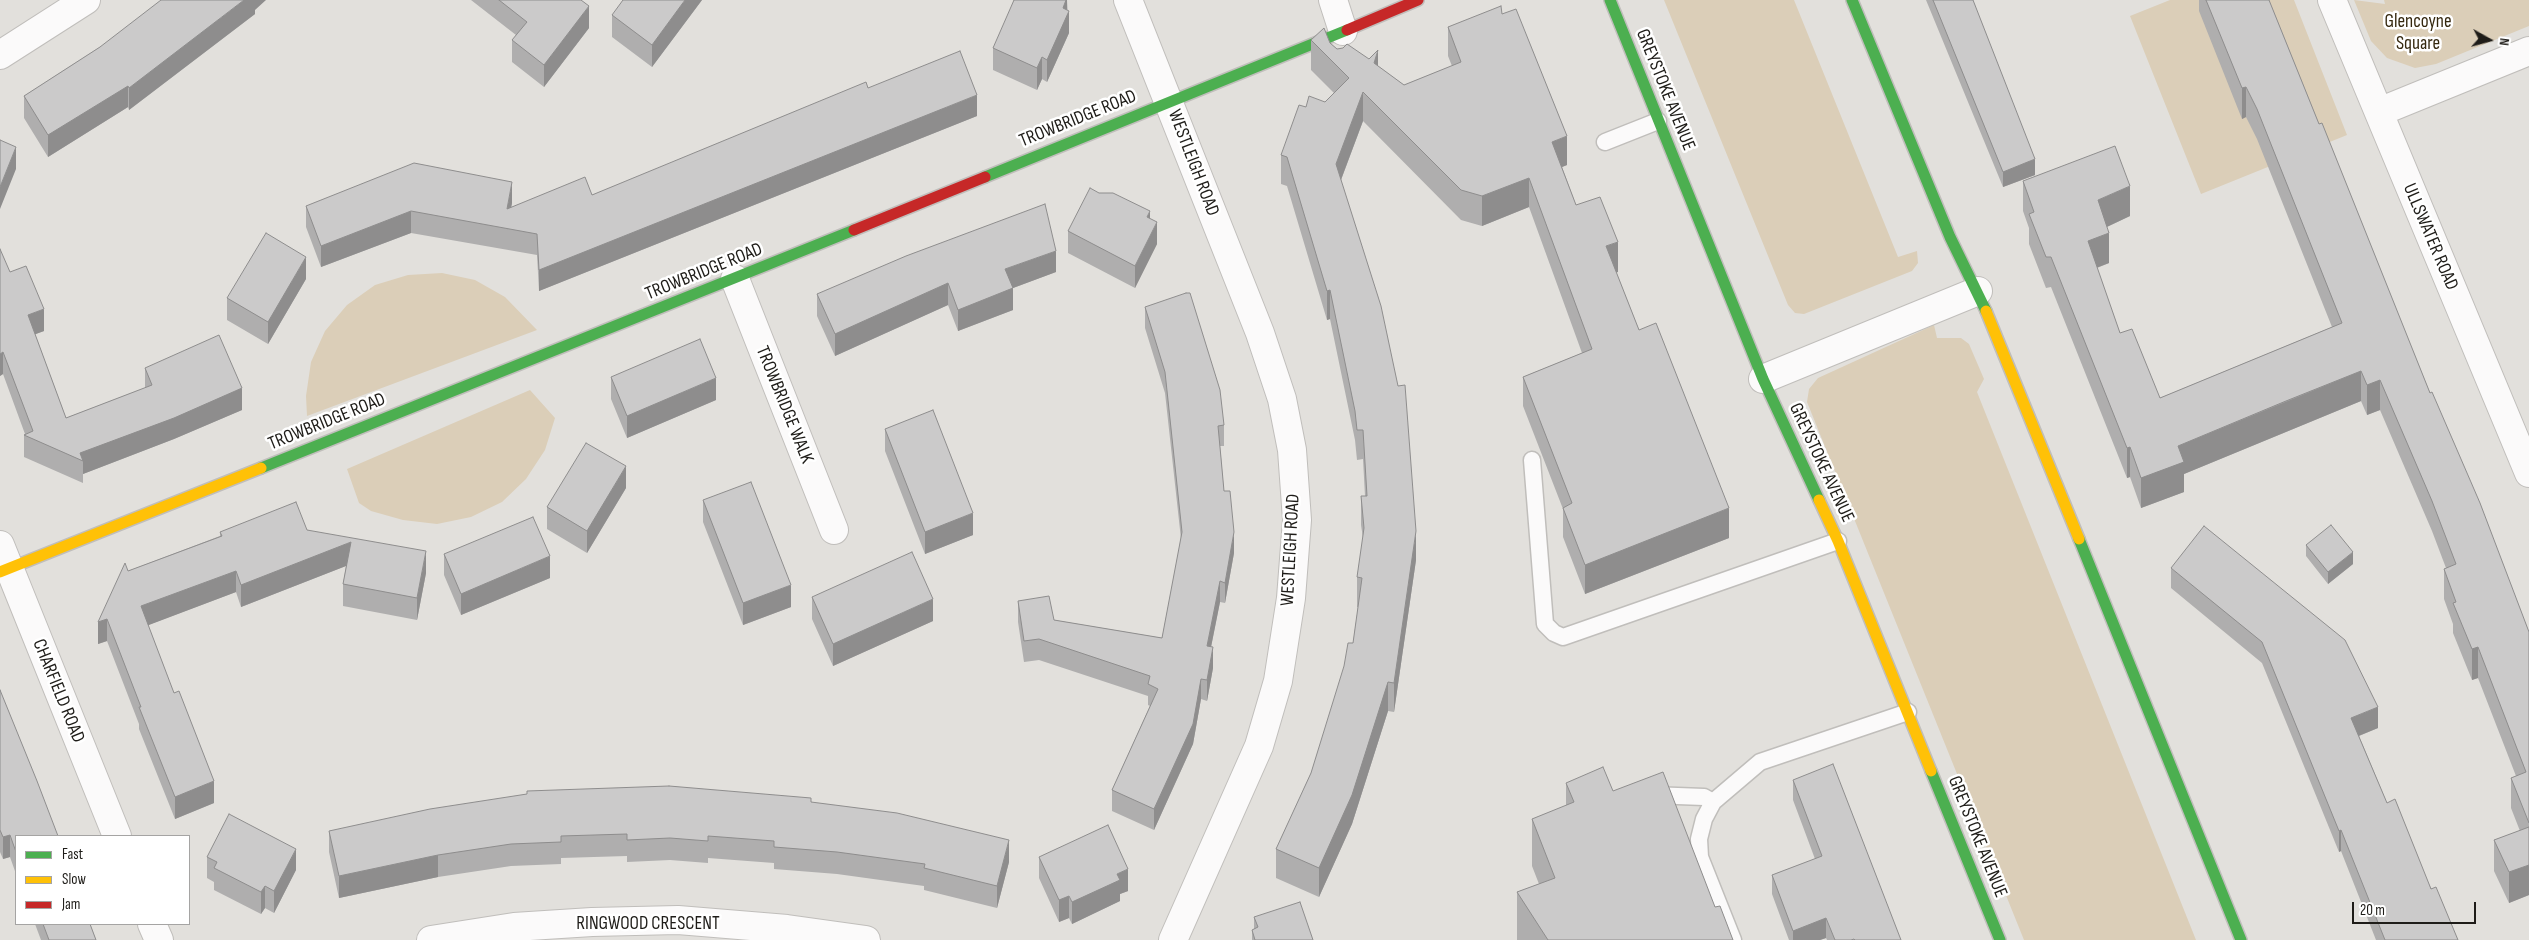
<!DOCTYPE html>
<html>
<head>
<meta charset="utf-8">
<style>
	body { margin:0 }
	#map { position:relative; width:2529px; height:940px; overflow:hidden; background:#e2e0dc; font-family:"Sofia Sans Condensed",sans-serif }
	canvas { display:block }
	.legend { position:absolute; left:15px; top:835px; width:175px; height:90px; box-sizing:border-box; background:#fff; border:1px solid #a5a4a3; margin:0; padding:6px 9px; list-style:none; font-size:15px; color:#1e1c18 }
	.legend li { display:flex; align-items:center; gap:10px; height:25px }
	.legend b { width:25px; border:1px solid #a5a4a3 }
	.north { position:absolute; left:2464px; top:15px; width:50px; height:50px; -webkit-text-stroke:4px #fff; paint-order:stroke; rotate:97deg; font-size:14px; font-weight:700; line-height:20px; text-align:center; color:#1e1c18 }
	.north::after { content:''; display:block; margin:auto; width:18px; height:22px; background:#1e1c18; clip-path:polygon(50% 0,100% 100%,50% 72%,0 100%) }
	.scale { position:absolute; left:2352px; top:902px; width:124px; height:22px; box-sizing:border-box; border:2px solid #1e1c18; border-top:0; padding-left:6px; font-size:15px; line-height:18px; white-space:nowrap; color:#1e1c18; -webkit-text-stroke:4px #fff; paint-order:stroke }
</style>
</head>
<body>
<div id="map">
<canvas width="2529" height="940"></canvas>
<ul class="legend">
<li><b style="height:6px;background:#4caf50"></b>Fast</li>
<li><b style="height:6px;background:#ffc107"></b>Slow</li>
<li><b style="height:6px;background:#c62828"></b>Jam</li>
</ul>
<div class="north">N</div>
<div class="scale">20 m</div>
</div>
<script>
const c = document.querySelector('canvas').getContext('2d');
c.lineJoin = 'round';
function paint(path, color) { c.fillStyle = color; c.fill(path, 'evenodd'); }
const shape = rows => new Path2D(rows.map(r => 'M' + r).join(''));
function trace(path, color, width, dash) { c.strokeStyle = color; c.lineWidth = width; c.lineCap = dash ? 'butt' : 'round'; c.setLineDash(dash || []); c.stroke(path); }
function drawText(font, color, halo, rows, align = 'center') {
  c.font = font + ' "Sofia Sans Condensed",sans-serif'; c.lineWidth = 5; c.setLineDash([]); c.textBaseline = 'middle'; c.strokeStyle = halo; c.fillStyle = color; for (const [text, x, y, turn = 0] of rows) {
    c.save(); c.translate(x, y); c.rotate((+turn || 0) * Math.PI / 180); c.textAlign = isNaN(turn) ? turn : align; if (halo) c.strokeText(text, 0, 0); c.fillText(text, 0, 0); c.restore();
  }
}
const green = shape([
	[1664,0,1794,0,1898,257,1917,251,1918,263,1912,271,1804,314,1795,313,1788,305],
	[2170,0,2294,0,2347,135,2201,194,2130,16],
	[2354,0,2385,4,2384,0,2529,0,2529,26,2436,64,2415,68,2387,58,2371,41],
	[442,273,475,280,505,297,537,330,307,416,306,396,311,362,325,331,347,305,375,285,408,275],
	[1934,325,1937,338,1961,338,1969,344,1984,379,1977,392,2196,940,2024,940,1807,402,1809,389,1818,378],
	[530,390,555,418,545,450,526,479,502,502,471,517,437,524,403,520,371,511,359,503,347,469]
]);
const lane = shape([
	[1605,142,1658,121],
	[1532,460,1545,624,1554,633,1563,637,1838,541],
	[1651,795,1704,797,1713,802],
	[1733,940,1700,857,1699,839,1704,819,1713,802,1760,762,1908,712]
]);
const street = shape([
	[1128,0,1260,333,1282,399,1292,450,1297,520,1291,598,1278,681,1259,746,1173,940],
	[1333,0,1343,31],
	[2332,0,2529,473],
	[0,55,86,0],
	[2379,112,2529,51],
	[735,279,834,530],
	[1763,379,1978,291],
	[0,545,117,836],
	[152,924,159,940],
	[431,940,514,927,592,922,678,920,787,929,866,940]
]);
const fast = shape([
	[1610,0,1763,379,1819,500],
	[1852,0,1950,237,1986,311],
	[985,177,1347,30],
	[261,468,854,230],
	[2079,539,2241,940],
	[1931,771,2000,940]
]);
const slow = shape([
	[1986,311,2079,539],
	[1819,500,1838,541,1931,771],
	[0,572,261,468]
]);
const jam = shape([
	[1347,30,1418,0],
	[854,230,985,177]
]);
const wall = shape([
	[471,0,581,0,589,28,544,87,512,62,512,40,516,35],
	[702,0,652,67,612,37,612,15],
	[1067,0,1069,33,1047,82,1042,79,1037,90,993,70,993,48],
	[1926,0,1973,0,2035,175,2003,187],
	[2199,0,2269,0,2319,124,2529,632,2529,895,2509,903,2494,871,2494,840,2520,831,2511,808,2511,778,2516,776,2478,678,2472,680,2453,633,2453,624,2444,599,2444,569,2446,568,2432,531,2380,410,2367,415,2361,401,2286,432,2184,474,2184,492,2141,508,2130,477,2127,478,2051,287,2046,288,2029,244,2029,228,2023,211,2023,181,2130,216,2107,227,2109,263,2097,268,2120,333,2160,398,2332,327,2257,139,2246,117,2242,119,2199,11],
	[255,10,255,14,129,110,128,107,48,157,24,118,24,96,100,47],
	[1502,14,1567,165,1562,167,1576,205,1618,272,1616,272,1639,330,1729,538,1585,594,1563,537,1563,509,1523,406,1523,377,1582,353,1529,207,1482,226,1461,220,1363,121,1341,180,1416,560,1394,712,1388,711,1352,824,1319,897,1276,878,1276,849,1311,773,1353,643,1358,607,1357,607,1357,577,1363,538,1361,525,1361,496,1365,496,1363,459,1357,460,1355,440,1330,319,1327,320,1287,186,1281,184,1281,155,1306,107,1325,102,1334,93,1311,70,1311,40,1330,43,1337,49,1378,66,1404,85,1452,66,1448,56,1448,27],
	[868,88,977,116,539,291,537,255,411,233,321,267,306,227,306,206,512,203,511,207,592,195],
	[1150,219,1157,244,1135,288,1068,253,1068,231],
	[10,272,44,331,35,334,66,418,145,388,145,368,242,410,174,439,83,474,83,483,24,457,24,435,25,434,3,374,0,376],
	[1056,272,1013,288,1013,310,958,331,948,305,835,356,817,316,817,294],
	[306,279,268,344,227,320,227,298],
	[1145,307,1224,425,1224,446,1220,446,1224,491,1234,553,1225,603,1220,602,1211,647,1213,668,1207,701,1201,699,1193,744,1154,830,1112,811,1112,790,1150,706,1148,705,1148,696,1039,660,1024,662,1018,622,1018,601,1054,620,1162,638,1181,539,1165,393,1145,328],
	[611,377,716,400,627,438,611,399],
	[885,429,973,535,925,554,885,451],
	[626,488,587,553,547,529,547,507],
	[703,500,791,607,743,625,703,522],
	[307,530,426,573,417,620,343,606,343,584,346,566,241,607,236,592,148,625,214,803,175,819,139,729,139,724,107,641,98,644,98,622,128,571,220,536,220,532],
	[2306,545,2353,564,2328,584,2306,556],
	[444,554,550,578,461,615,444,575],
	[2171,568,2378,728,2359,736,2387,803,2458,940,2376,940,2341,851,2339,852,2262,663,2171,588],
	[812,597,933,621,833,666,812,619],
	[0,690,16,836,16,874,10,857,3,859,0,852],
	[1793,780,1901,940,1827,940,1826,938,1820,940,1789,940,1772,894,1772,875,1815,859,1793,800],
	[1566,783,1613,791,1715,907,1733,940,1517,940,1517,892,1539,884,1532,866,1532,819,1566,806],
	[811,802,1009,862,997,908,924,890,924,886,837,874,774,869,774,863,708,858,708,863,670,860,627,862,627,856,561,858,561,864,511,866,438,877,339,898,329,852,329,831],
	[207,857,296,870,274,913,265,908,261,914,214,890,214,882,207,878],
	[1039,857,1128,891,1120,894,1120,901,1072,924,1069,918,1059,922,1039,878],
	[1254,917,1313,940,1252,940,1252,930,1254,929],
	[35,924,90,924,96,940,41,940]
]);
const shadedWall = shape([
	[244,0,266,0,255,10,255,14,129,110,129,88],
	[685,0,702,0,652,67,652,45],
	[1066,0,1067,0,1067,15,1069,11,1069,33,1047,82,1047,60,1063,8],
	[589,6,589,28,544,87,544,65],
	[1378,50,1378,79,1374,63],
	[1042,57,1042,79,1037,90,1037,68],
	[128,86,128,107,48,157,48,135],
	[2246,87,2246,117,2242,119,2242,88],
	[1363,92,1363,121,1336,193,1336,164],
	[977,95,977,116,539,291,539,270],
	[1567,136,1567,165,1552,171,1552,142],
	[16,147,16,169,0,209,0,187],
	[2035,159,2035,175,2003,187,2003,172],
	[1529,178,1529,207,1482,226,1482,196],
	[512,182,512,203,507,230,507,209],
	[2130,186,2130,216,2098,231,2098,200],
	[411,211,411,233,321,267,321,246],
	[1150,211,1150,233,1147,217],
	[1157,222,1157,244,1135,288,1135,266],
	[2109,233,2109,263,2088,271,2088,241],
	[1618,242,1618,272,1606,276,1606,246],
	[1056,251,1056,272,1005,291,1005,269],
	[306,257,306,279,268,344,268,322],
	[948,283,948,305,835,356,835,334],
	[1013,288,1013,310,958,331,958,310],
	[1330,290,1330,319,1327,320,1327,291],
	[44,309,44,331,28,337,28,315],
	[3,352,3,374,0,376,0,354],
	[2361,371,2361,401,2184,474,2184,492,2141,508,2141,478,2178,446],
	[716,378,716,400,627,438,627,416],
	[2380,380,2380,410,2367,415,2367,385],
	[242,388,242,410,174,439,83,474,83,461,80,453],
	[2130,447,2130,477,2127,478,2127,448],
	[626,466,626,488,587,553,587,531],
	[1729,508,1729,538,1585,594,1585,565],
	[973,513,973,535,925,554,925,532],
	[1416,531,1416,560,1394,712,1394,683],
	[1234,532,1234,553,1225,603,1225,583],
	[351,542,351,564,241,607,241,585],
	[426,551,426,573,417,620,417,598],
	[2353,552,2353,564,2328,584,2328,572],
	[550,556,550,578,461,615,461,594],
	[236,571,236,592,141,628,141,606],
	[1220,581,1220,602,1207,667,1207,646],
	[791,585,791,607,743,625,743,603],
	[933,599,933,621,833,666,833,644],
	[107,619,107,641,98,644,98,622],
	[1213,647,1213,668,1207,701,1207,680],
	[2478,647,2478,678,2472,680,2472,649],
	[1201,679,1201,699,1193,744,1154,830,1154,809],
	[1388,682,1388,711,1352,824,1319,897,1319,868],
	[2378,707,2378,728,2351,739,2351,718],
	[214,781,214,803,175,819,175,797],
	[2341,830,2341,851,2339,852,2339,831],
	[10,835,10,857,3,859,3,837],
	[1009,840,1009,862,997,908,997,886],
	[296,849,296,870,274,913,274,891],
	[438,855,438,877,339,898,339,876],
	[2529,865,2529,895,2509,903,2509,872],
	[1128,869,1128,891,1120,894,1120,901,1072,924,1072,902,1117,874],
	[265,886,265,908,261,914,261,892],
	[1069,896,1069,918,1059,922,1059,900],
	[1826,918,1826,938,1820,940,1793,940,1793,931]
]);
const building = shape([
	[161,0,244,0,129,88,128,86,48,135,24,96,100,47,161,0],
	[499,0,581,0,589,6,544,65,512,40,527,22,499,0],
	[623,0,685,0,652,45,612,15,623,0],
	[1014,0,1066,0,1063,8,1069,11,1047,60,1042,57,1037,68,993,48,1014,0],
	[1933,0,1973,0,2035,159,2003,172,1933,0],
	[2206,0,2269,0,2319,124,2322,123,2430,393,2432,392,2480,503,2529,632,2529,823,2511,778,2526,772,2478,647,2472,649,2453,603,2456,602,2444,569,2456,564,2432,501,2380,380,2367,385,2361,371,2286,401,2178,446,2184,462,2141,478,2130,447,2127,448,2051,257,2046,257,2029,214,2034,212,2023,181,2115,146,2130,186,2098,200,2109,233,2088,241,2120,333,2132,329,2160,398,2342,323,2257,109,2246,87,2242,88,2206,0],
	[1501,6,1502,14,1516,9,1567,136,1552,142,1576,205,1600,197,1618,242,1606,246,1639,330,1656,323,1729,508,1585,565,1563,508,1572,503,1523,377,1592,349,1529,178,1482,196,1461,190,1363,92,1336,164,1381,306,1398,386,1405,385,1416,531,1394,683,1388,682,1352,795,1319,868,1276,849,1311,773,1344,666,1348,643,1353,643,1362,578,1357,577,1364,528,1361,496,1367,496,1363,430,1357,430,1355,411,1330,290,1327,291,1287,157,1281,155,1299,105,1306,107,1309,96,1325,102,1349,78,1311,40,1324,28,1330,43,1337,49,1343,48,1347,44,1369,59,1378,50,1374,63,1404,85,1461,62,1448,27,1501,6],
	[960,51,977,95,539,270,537,234,411,211,321,246,306,206,414,163,512,182,507,209,585,177,592,195,866,82,868,88,960,51],
	[0,140,16,147,0,187,0,140],
	[1090,188,1099,193,1113,193,1150,211,1147,217,1157,222,1135,266,1068,231,1090,188],
	[1045,204,1056,251,1005,269,1013,288,958,310,948,283,835,334,817,294,906,256,1045,204],
	[266,233,306,257,268,322,227,298,266,233],
	[0,249,10,272,26,266,44,309,28,315,66,418,152,385,145,368,219,335,242,388,174,418,80,453,83,461,24,435,33,431,3,352,0,354,0,249],
	[1186,293,1190,293,1220,390,1224,425,1218,426,1221,458,1224,491,1230,491,1234,532,1225,583,1220,581,1207,646,1213,647,1207,680,1201,679,1193,724,1154,809,1112,790,1158,689,1148,684,1150,676,1039,639,1024,641,1018,601,1049,596,1054,620,1162,638,1182,532,1165,372,1145,307,1186,293],
	[700,339,716,378,627,416,611,377,700,339],
	[933,410,973,513,925,532,885,429,933,410],
	[586,443,626,466,587,531,547,507,586,443],
	[751,482,791,585,743,603,703,500,751,482],
	[296,502,307,530,426,551,417,598,343,584,351,542,241,585,236,571,141,606,174,693,179,691,214,781,175,797,139,707,141,707,107,619,98,622,125,563,128,571,222,536,220,532,296,502],
	[533,517,550,556,461,594,444,554,533,517],
	[2331,525,2353,552,2328,572,2306,545,2331,525],
	[2204,526,2345,640,2378,707,2351,718,2387,803,2395,799,2431,889,2436,887,2458,940,2385,940,2341,830,2339,831,2262,642,2171,568,2204,526],
	[912,552,933,599,833,644,812,597,912,552],
	[0,690,37,781,58,836,16,836,16,852,10,835,3,837,0,830,0,690],
	[1833,764,1901,940,1855,940,1854,939,1851,940,1835,940,1826,918,1793,931,1772,875,1822,856,1793,780,1833,764],
	[1603,767,1613,791,1663,772,1715,907,1720,906,1733,940,1548,940,1517,892,1555,878,1532,819,1574,802,1566,783,1603,767],
	[669,786,811,798,811,802,897,813,1009,840,997,886,924,868,925,864,837,852,774,847,774,841,708,836,708,841,670,838,627,840,627,834,561,836,561,842,511,844,438,855,339,876,329,831,430,809,527,794,527,791,669,786],
	[229,814,296,849,274,891,265,886,261,892,214,868,217,862,207,857,229,814],
	[1108,825,1128,869,1117,874,1120,880,1072,902,1069,896,1059,900,1039,857,1108,825],
	[2529,827,2529,865,2509,872,2494,840,2529,827],
	[1300,902,1313,940,1255,940,1252,930,1258,927,1254,917,1300,902],
	[43,924,90,924,96,940,49,940,43,924]
]);
const parkNames = [
	["Glencoyne",2418,22],
	["Square",2418,44]
];
const streetNames = [
	["GREYSTOKE AVENUE",1665,90,68],
	["TROWBRIDGE ROAD",1078,119,-22],
	["WESTLEIGH ROAD",1193,163,69],
	["ULLSWATER ROAD",2430,237,67],
	["TROWBRIDGE ROAD",704,272,-22],
	["TROWBRIDGE WALK",784,405,68],
	["TROWBRIDGE ROAD",327,422,-22],
	["GREYSTOKE AVENUE",1821,463,65],
	["WESTLEIGH ROAD",1291,550,-87],
	["CHARFIELD ROAD",58,691,68],
	["GREYSTOKE AVENUE",1977,837,68],
	["RINGWOOD CRESCENT",648,924]
];
paint(green, '#dbceb8');
trace(lane, '#c0bebb', 19);
trace(street, '#c0bebb', 30);
trace(fast, '#c0bebb', 14);
trace(slow, '#c0bebb', 14);
trace(jam, '#c0bebb', 14);
trace(lane, '#fbfafa', 16);
trace(street, '#fbfafa', 28);
trace(fast, '#4caf50', 11);
trace(slow, '#ffc107', 11);
trace(jam, '#c62828', 11);
paint(wall, '#afaeae');
paint(shadedWall, '#8e8d8d');
paint(building, '#cbcaca');
trace(building, '#8e8d8d', 1);
drawText('19px', '#35280f', '#fff', parkNames);
drawText('19px', '#1e1c18', '#fff', streetNames);
</script>
</body>
</html>
